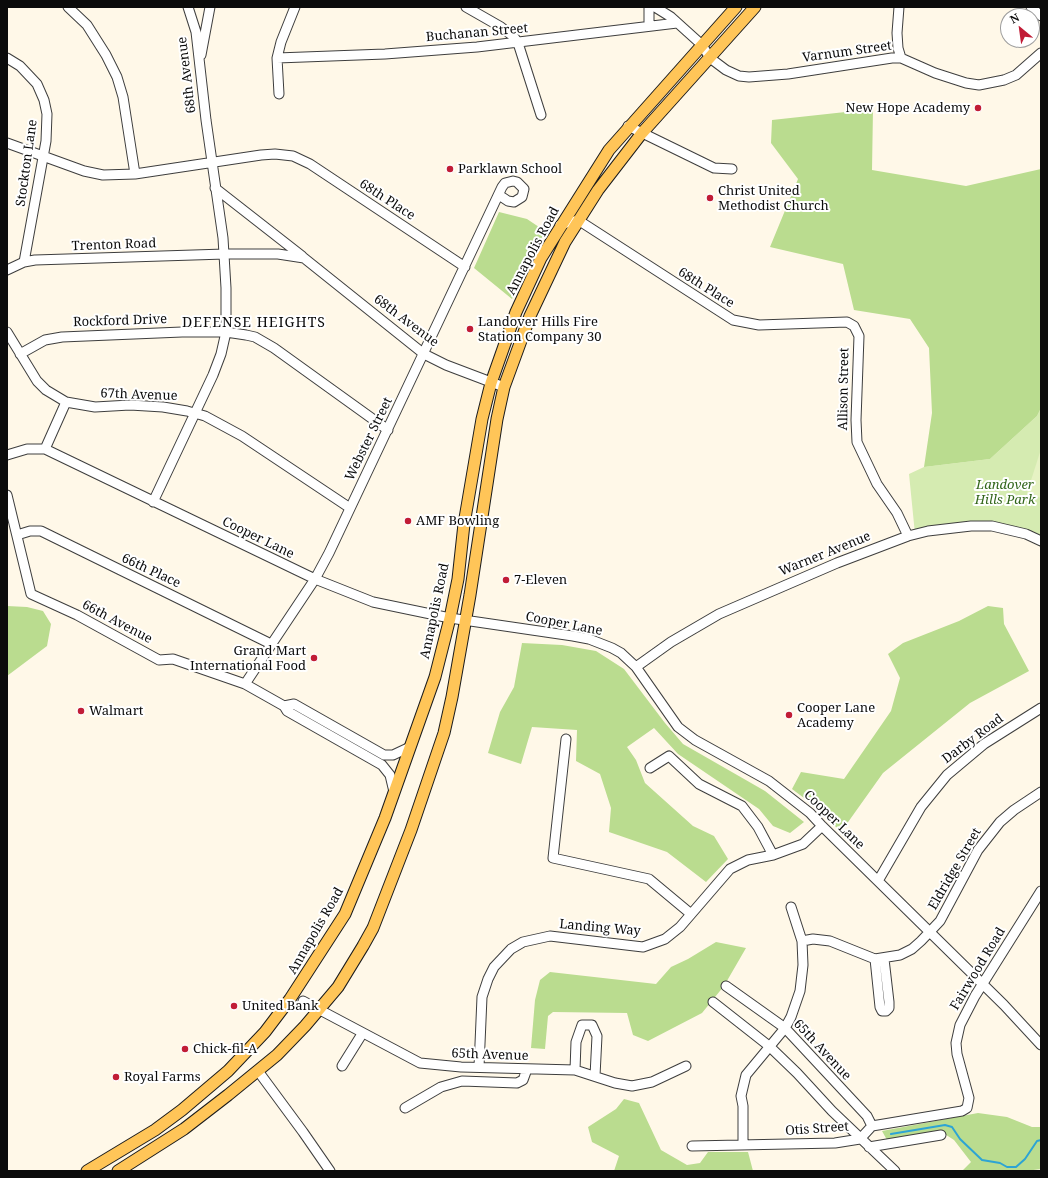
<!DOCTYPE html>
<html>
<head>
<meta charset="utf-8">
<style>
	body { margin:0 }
	#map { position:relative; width:1048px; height:1178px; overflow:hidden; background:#fff8e8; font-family:"Noto Serif",serif }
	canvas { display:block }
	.frame { position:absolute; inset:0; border:8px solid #0b0b0b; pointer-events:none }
	.north { position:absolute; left:1000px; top:8px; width:40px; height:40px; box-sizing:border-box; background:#fff; border:1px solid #9d9d9d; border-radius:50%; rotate:331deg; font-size:11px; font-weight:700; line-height:16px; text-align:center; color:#0b0b0b }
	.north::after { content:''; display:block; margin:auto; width:14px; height:18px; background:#c11c36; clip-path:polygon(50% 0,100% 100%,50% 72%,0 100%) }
</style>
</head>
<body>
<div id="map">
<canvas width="1048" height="1178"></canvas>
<div class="frame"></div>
<div class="north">N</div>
</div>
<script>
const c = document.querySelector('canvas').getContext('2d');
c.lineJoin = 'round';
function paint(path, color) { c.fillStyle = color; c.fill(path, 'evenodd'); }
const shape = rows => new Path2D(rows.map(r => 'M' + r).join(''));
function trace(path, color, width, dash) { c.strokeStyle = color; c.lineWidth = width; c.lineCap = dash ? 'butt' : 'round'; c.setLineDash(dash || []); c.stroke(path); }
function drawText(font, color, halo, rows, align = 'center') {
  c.font = font + ' "Noto Serif",serif'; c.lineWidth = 4; c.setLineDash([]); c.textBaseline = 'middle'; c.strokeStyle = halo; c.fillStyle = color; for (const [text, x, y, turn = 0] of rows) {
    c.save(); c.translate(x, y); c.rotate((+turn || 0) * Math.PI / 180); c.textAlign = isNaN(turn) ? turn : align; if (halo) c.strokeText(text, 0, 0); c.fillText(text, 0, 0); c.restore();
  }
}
const green = shape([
	[1041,408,1041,541,971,526,915,534,909,474,924,467,990,459,1037,416]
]);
const forest = shape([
	[873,109,872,170,966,186,1041,169,1041,408,1037,416,990,459,924,467,932,413,929,348,910,319,854,310,843,264,770,247,798,179,771,143,772,120],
	[499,212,527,219,545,231,512,299,474,268],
	[7,606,27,607,43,611,51,624,47,646,7,676],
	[988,606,1003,608,1004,624,1029,671,970,703,883,773,841,832,816,807,792,789,801,772,844,779,891,711,900,678,888,654,903,643,959,621],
	[522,643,562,645,596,651,624,669,665,723,683,744,765,791,804,822,790,833,773,826,759,809,678,754,654,728,627,747,636,760,645,783,693,826,714,836,728,859,706,882,667,852,609,832,611,808,600,774,576,761,577,730,532,727,521,764,488,753,500,712,514,687],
	[716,942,746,948,724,986,702,1013,648,1041,633,1035,627,1013,553,1012,548,1016,545,1049,531,1048,535,1000,540,980,550,972,656,984,671,967,688,959],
	[624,1099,639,1103,661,1150,687,1165,700,1163,708,1152,748,1152,753,1171,614,1171,619,1156,592,1142,588,1127,616,1109],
	[978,1113,1007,1117,1032,1127,1041,1127,1041,1169,1026,1171,962,1171,971,1162,954,1140,940,1131,887,1140,882,1131]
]);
const pitch = shape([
	[1041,449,1041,498,1027,493]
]);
const stream = shape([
	[891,1134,945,1125,952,1127,960,1139,982,1160,1000,1163,1007,1167,1016,1167,1025,1159,1037,1141,1041,1140]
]);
const minor = shape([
	[68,7,87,25,106,55,117,77,123,97,135,174],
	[466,7,501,27,514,37,518,43,541,115],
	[649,7,649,26],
	[655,7,671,17,702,45,710,58,726,70,739,76,749,77,788,74,892,58,901,58,935,73,966,83,979,85,1004,80,1016,75,1041,53],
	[899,7,897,33,898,48,901,58],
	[1031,7,1041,16],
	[201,55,210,7],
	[7,58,20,66,37,84,44,100,47,114,46,141,24,262],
	[277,58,385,54,477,47,677,23],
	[279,94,277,58,281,42,295,7],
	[628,126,714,168,732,169],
	[7,143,84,171,103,175,135,174,261,155,275,154,293,156,310,164,465,267],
	[215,188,302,256],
	[560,225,578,220,733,320,759,325,847,322,854,326,859,336,856,420,857,442,877,484,897,513,908,536],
	[7,270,24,262,35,260,225,254,278,254,304,258,424,354,446,365,504,387],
	[7,332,37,381,46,390,66,402,95,407,130,405,163,407,187,411,205,416,242,436,350,508],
	[20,354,45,340,62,337,182,332,226,332,246,335,255,337,274,348,388,430],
	[45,449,66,402],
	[7,455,27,449,45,449,315,579,373,602,450,618,573,636,589,639,612,648,621,653,636,667,678,727,695,740,769,781,810,813,822,826,1004,1005,1041,1045],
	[7,495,31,594,77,615,159,660,173,659,245,684,284,706,287,711,382,765,390,775,394,792],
	[153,502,213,375,221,354,226,332,226,288,223,238,206,120,196,32,188,7],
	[17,535,30,531,41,531,271,644],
	[636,667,671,642,719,614,837,563,908,536,928,531,971,526,992,526,1026,534,1041,541],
	[245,684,315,579,329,553,502,187,505,183,513,181,517,182,524,189,522,197,514,202,508,201,499,195],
	[284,706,294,704,384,755,393,755,410,747],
	[566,739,553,858,649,879,691,914],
	[650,768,669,756,699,784,742,806,758,827,773,855],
	[878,881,921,807,947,775,984,744,1041,708],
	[802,941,813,939,830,941,875,959,900,955,912,949,921,941,940,921,978,850,1000,822,1014,810,1041,792],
	[875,959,880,1007,882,1011,886,1011,889,1008,889,1002,884,959],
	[726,986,785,1028,867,1116,872,1126],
	[303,1001,420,1063,461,1067,575,1070,615,1083,632,1086,652,1082,686,1066],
	[713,1002,769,1046,797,1073,832,1111,895,1171],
	[342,1066,362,1034],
	[479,1067,482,997,488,979,494,967,511,949,523,942,550,936,643,947,665,939,680,927,730,869,748,860,773,855,803,844,822,826],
	[575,1070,576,1042,582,1025,592,1025,597,1036,595,1076],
	[258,1071,303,1132,330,1171],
	[405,1108,441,1087,462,1081,517,1083,523,1080,527,1069],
	[743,1144,743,1106,741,1096,746,1075,785,1028,791,1017,800,991,803,965,802,941,791,907],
	[692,1146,835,1143,860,1139,872,1126,962,1111,967,1108,969,1098,957,1054,956,1043,960,1025,975,996,1041,891],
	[869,1147,941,1135]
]);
const major = shape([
	[87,1171,155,1130,182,1110,228,1071,265,1032,290,999,345,914,385,818,435,677,450,618,458,579,464,524,482,419,491,383,516,312,541,258,609,150,736,7],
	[118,1171,184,1129,228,1095,277,1055,305,1026,338,987,363,946,373,928,411,830,444,733,452,697,470,595,497,419,504,387,530,316,565,242,598,190,642,133,755,7]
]);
const markers = [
	[978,108,4,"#c11c36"],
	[450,169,4,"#c11c36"],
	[710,198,4,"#c11c36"],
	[470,329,4,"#c11c36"],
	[408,521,4,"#c11c36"],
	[506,580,4,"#c11c36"],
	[314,658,4,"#c11c36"],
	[81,711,4,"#c11c36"],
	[789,715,4,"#c11c36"],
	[234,1006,4,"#c11c36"],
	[185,1049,4,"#c11c36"],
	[116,1077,4,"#c11c36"]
];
const streetNames = [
	["Buchanan Street",477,33,-5],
	["Varnum Street",847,52,-8],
	["68th Avenue",187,75,-97],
	["Stockton Lane",27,163,-82],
	["68th Place",387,200,33],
	["Trenton Road",114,245,-2],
	["Annapolis Road",533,251,-62],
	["68th Place",706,288,32],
	["Rockford Drive",120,321,-2],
	["68th Avenue",406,321,37],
	["Allison Street",844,389,-89],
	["67th Avenue",139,395,2],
	["Webster Street",369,439,-64],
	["Cooper Lane",258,538,26],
	["Warner Avenue",825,554,-22],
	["66th Place",151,571,25],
	["Annapolis Road",435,611,-78],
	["66th Avenue",117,622,28],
	["Cooper Lane",564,624,11],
	["Darby Road",973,739,-37],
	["Cooper Lane",834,820,44],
	["Eldridge Street",955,869,-60],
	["Landing Way",600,928,5],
	["Annapolis Road",316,931,-60],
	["Fairwood Road",978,969,-59],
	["65th Avenue",822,1050,47],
	["65th Avenue",490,1055,2],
	["Otis Street",817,1129,-4]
];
const poiNames = [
	["New Hope Academy",970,108,"right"],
	["Parklawn School",458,169],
	["Christ United",718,191],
	["Methodist Church",718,206],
	["Landover Hills Fire",478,322],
	["Station Company 30",478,337],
	["AMF Bowling",416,521],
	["7-Eleven",514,580],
	["Grand Mart",306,651,"right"],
	["International Food",306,666,"right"],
	["Cooper Lane",797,708],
	["Academy",797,723],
	["Walmart",89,711],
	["United Bank",242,1006],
	["Chick-fil-A",193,1049],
	["Royal Farms",124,1077]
];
const parkNames = [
	["Landover",1005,485],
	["Hills Park",1005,500]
];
const neighbourhoodNames = [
	["DEFENSE HEIGHTS",254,323]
];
paint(green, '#d5ebb1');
paint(forest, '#badc8f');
paint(pitch, '#e6f2c3');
trace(stream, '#2da4d4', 2);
trace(minor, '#3e3e3e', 11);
trace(major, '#1c1c1c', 13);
trace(minor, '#fff', 9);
trace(major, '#ffc558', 11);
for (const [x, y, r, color] of markers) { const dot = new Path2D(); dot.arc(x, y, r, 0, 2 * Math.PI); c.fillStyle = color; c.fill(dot); trace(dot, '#fff', 1.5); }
drawText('13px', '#0b0b0b', '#fff', streetNames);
drawText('13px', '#0b0b0b', '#fff', poiNames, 'left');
drawText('italic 13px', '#316519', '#fff', parkNames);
c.letterSpacing = '1px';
drawText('14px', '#0b0b0b', '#fff', neighbourhoodNames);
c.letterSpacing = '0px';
</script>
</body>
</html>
